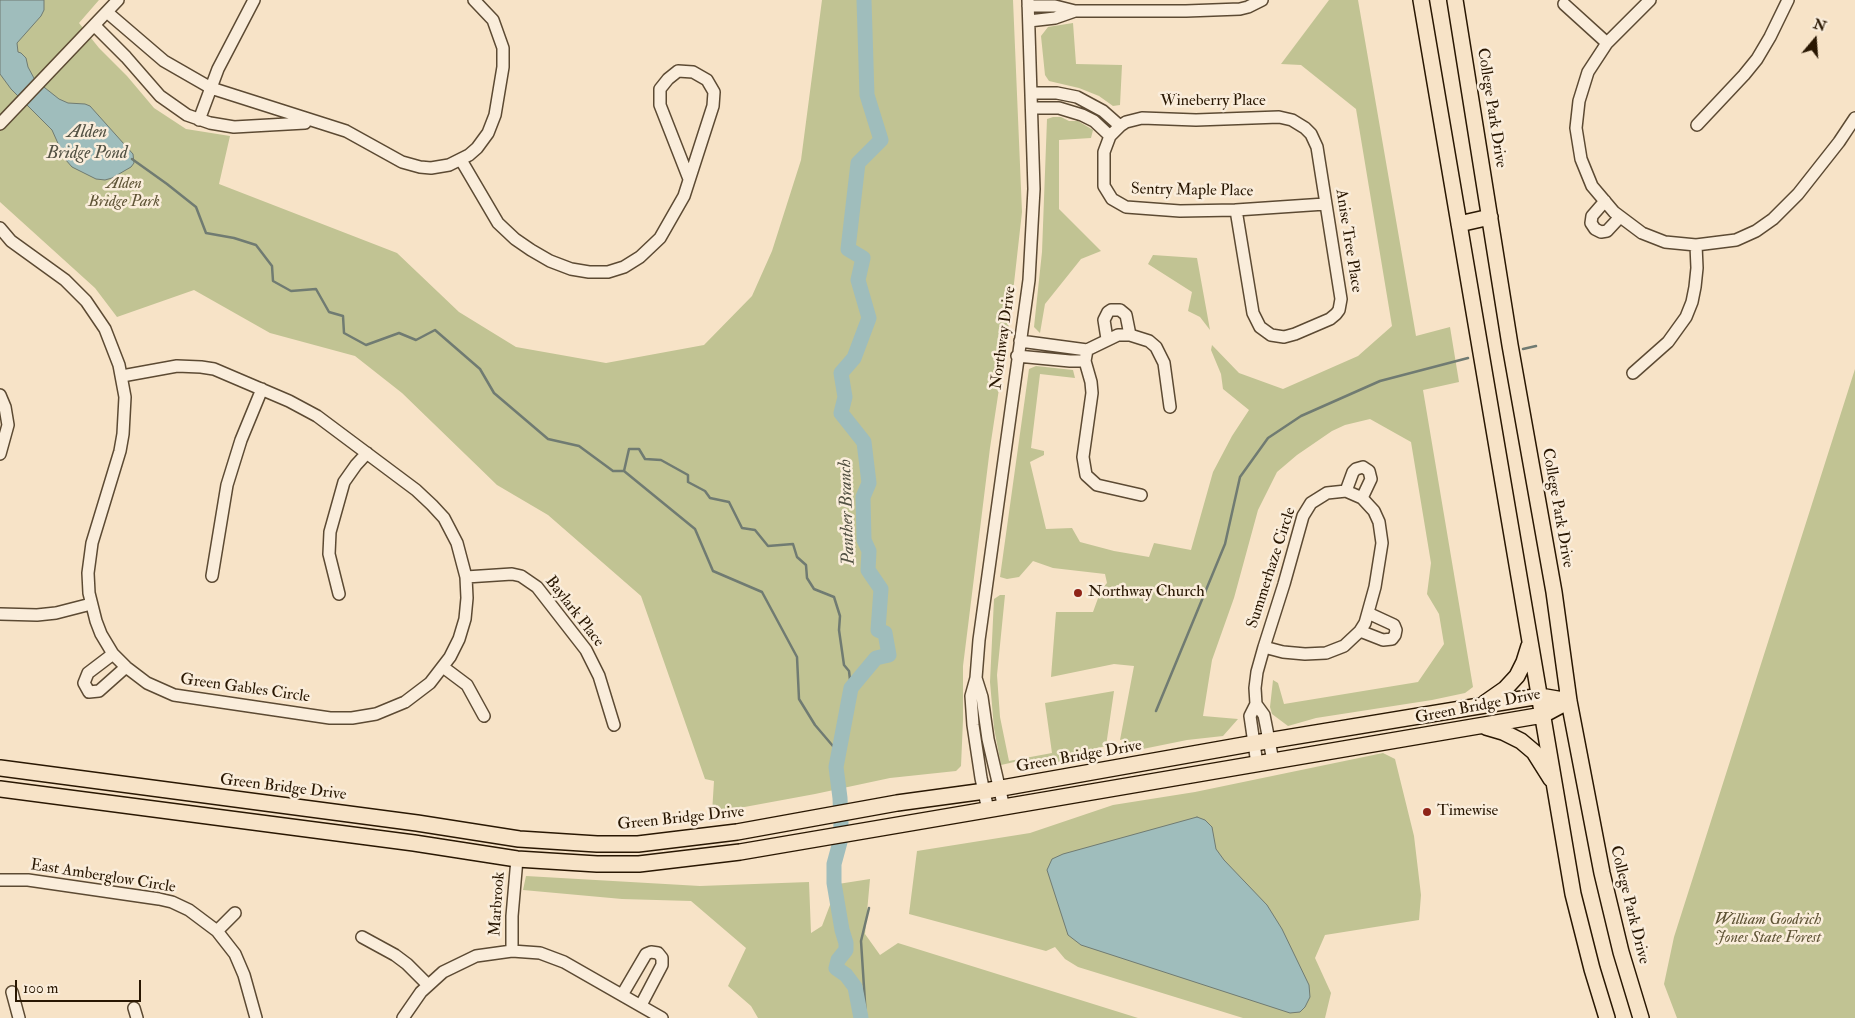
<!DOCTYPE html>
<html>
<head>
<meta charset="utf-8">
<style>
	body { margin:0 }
	#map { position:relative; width:1855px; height:1018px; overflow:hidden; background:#f7e3c7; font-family:"IM FELL Double Pica",serif }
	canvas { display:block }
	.north { position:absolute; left:1790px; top:15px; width:50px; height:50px; -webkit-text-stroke:4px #faeddb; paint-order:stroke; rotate:18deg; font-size:14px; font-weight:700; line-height:20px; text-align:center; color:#291702 }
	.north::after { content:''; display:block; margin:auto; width:18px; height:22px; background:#291702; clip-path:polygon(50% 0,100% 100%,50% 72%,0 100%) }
	.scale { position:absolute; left:15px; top:980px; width:126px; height:22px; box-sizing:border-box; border:2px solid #291702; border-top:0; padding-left:6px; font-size:15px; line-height:18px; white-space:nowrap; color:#291702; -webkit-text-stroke:4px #faeddb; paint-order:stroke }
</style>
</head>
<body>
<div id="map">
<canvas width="1855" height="1018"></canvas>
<div class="north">N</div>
<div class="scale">100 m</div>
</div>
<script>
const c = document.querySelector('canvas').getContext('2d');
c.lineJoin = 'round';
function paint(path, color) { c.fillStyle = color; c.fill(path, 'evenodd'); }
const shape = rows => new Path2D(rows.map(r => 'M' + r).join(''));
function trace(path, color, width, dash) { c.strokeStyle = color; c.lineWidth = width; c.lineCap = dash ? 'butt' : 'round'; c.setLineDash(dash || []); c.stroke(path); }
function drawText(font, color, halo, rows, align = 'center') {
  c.font = font + ' "IM FELL Double Pica",serif'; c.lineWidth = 5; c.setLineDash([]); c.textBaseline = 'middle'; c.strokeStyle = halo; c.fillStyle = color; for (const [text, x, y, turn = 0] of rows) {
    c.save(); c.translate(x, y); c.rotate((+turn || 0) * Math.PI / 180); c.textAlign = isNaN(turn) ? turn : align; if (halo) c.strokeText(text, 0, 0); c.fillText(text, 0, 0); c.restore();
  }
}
const green = shape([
	[0,0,99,0,79,23,99,48,127,76,154,108,186,129,230,136,219,184,397,253,459,312,516,347,606,363,704,345,752,296,772,251,801,160,822,0,1013,0,1022,212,1011,310,990,448,968,626,963,666,963,720,961,766,956,771,890,778,815,794,712,813,714,781,705,779,641,596,548,515,497,485,402,393,355,356,270,333,194,290,117,317,95,288,0,202],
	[1329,0,1358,0,1416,336,1450,327,1459,382,1423,390,1473,687,1465,693,1432,700,1316,718,1288,726,1272,714,1270,707,1273,680,1278,683,1284,704,1418,682,1444,644,1439,614,1427,594,1431,563,1411,442,1370,419,1345,425,1332,431,1297,455,1277,472,1258,510,1234,598,1212,660,1203,716,1238,719,1223,736,1187,740,1123,753,1124,739,1120,740,1134,666,1114,664,1051,677,1056,612,1093,612,1101,590,1107,583,1105,574,1053,568,1033,561,1019,577,1007,579,1000,577,1029,369,1036,366,1073,370,1075,378,1040,374,1031,448,1044,451,1044,455,1030,462,1046,529,1072,528,1080,542,1114,551,1149,557,1154,543,1191,550,1213,472,1232,436,1249,410,1223,389,1221,374,1211,350,1212,345,1239,373,1283,389,1358,356,1392,326,1356,109,1301,65,1281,64],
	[1073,23,1076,64,1122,65,1120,105,1113,106,1099,96,1079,88,1049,81,1045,75,1041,36,1048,27],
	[1053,117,1061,117,1069,121,1078,121,1093,130,1091,138,1059,140,1059,209,1101,251,1081,259,1045,304,1040,333,1034,327,1042,252,1047,119],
	[1153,255,1197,258,1210,330,1200,317,1188,311,1192,292,1148,264],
	[1855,369,1855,1018,1677,1018,1664,984,1674,937],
	[1000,595,1005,595,997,675,1000,717,1009,761,1052,753,1045,703,1114,691,1106,746,1085,751,1066,761,1034,765,1023,760,1001,765,994,728,990,682,994,599],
	[1383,753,1395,759,1414,836,1421,895,1419,920,1325,935,1315,958,1331,993,1325,1018,1243,1018,1078,967,1065,959,1055,947,1046,951,909,914,917,851,1030,833,1113,805,1195,792],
	[526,876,700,886,809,882,811,933,822,926,838,884,870,879,865,934,880,955,898,943,1138,1018,758,1018,751,1006,728,986,746,948,691,901,622,899,523,890]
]);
const water = shape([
	[0,0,44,0,44,10,41,16,17,43,18,52,21,53,26,58,28,67,35,80,59,99,68,103,85,104,90,106,133,154,134,163,131,167,112,178,105,180,96,179,72,167,65,159,52,130,11,89,0,74,0,0],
	[1197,817,1205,820,1212,827,1216,849,1224,860,1267,905,1282,929,1309,985,1310,997,1305,1007,1300,1012,1290,1013,1081,945,1068,935,1047,870,1052,859,1063,854,1197,817]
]);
const stream = shape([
	[132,159,167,184,196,207,206,233,234,238,256,245,272,266,273,281,291,291,316,289,329,312,343,316,344,333,366,345,399,333,416,340,435,330,480,369,494,393,548,439,579,446,613,471,624,471,629,449,639,449,645,459,661,460,688,475,688,482,705,491,710,498,729,502,742,528,755,530,768,546,793,544,797,557,806,565,807,578,814,589,834,597,840,616,839,630,844,665,849,671,851,688],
	[1523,349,1536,346],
	[624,471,695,529,713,571,762,592,797,657,799,699,815,725,838,752],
	[1156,711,1225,544,1240,477,1268,438,1301,416,1380,381,1468,358],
	[866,1018,861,941,869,908]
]);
const river = shape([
	[861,1018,855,987,846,975,836,968,838,960,846,950,846,943,842,930,834,883,834,864,840,842,841,823,840,798,836,767,851,688,876,658,889,655,885,633,878,630,881,589,868,570,869,551,864,540,863,497,869,483,864,442,841,413,845,397,841,373,854,358,869,318,858,280,863,258,848,249,858,163,881,140,867,95,864,0]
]);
const minor = shape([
	[1650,0,1607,43,1588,72,1579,101,1576,128,1581,159,1592,186,1614,212,1642,233,1665,242,1696,245,1736,240,1756,231,1773,219,1798,194,1839,142,1855,118],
	[1564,4,1607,43],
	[1028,6,1055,6,1075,11,1186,11,1240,9,1248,7,1262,0],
	[108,13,164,61,211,88,346,131,402,162,420,167,431,168,449,165,469,155,477,148,488,133,495,115,503,67,503,48,493,20,474,0],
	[1029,21,1055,18,1075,11],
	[95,26,126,57,160,96,187,115,210,123,234,127,305,123],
	[1032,93,1057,93,1077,97,1103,111,1120,126],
	[1033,108,1059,108,1082,115,1094,121,1110,136],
	[199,120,218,69,254,0],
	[0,124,118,0],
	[1697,125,1744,75,1757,59,1770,37,1788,0],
	[461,160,498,223,515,239,531,250,550,261,571,269,589,272,608,272,624,267,640,257,660,238,684,196,713,106,714,92,707,80,693,72,678,71,668,79,660,89,660,105,689,179],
	[1605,201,1592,216,1591,223,1595,229,1601,232,1607,231,1620,217],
	[1236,210,1253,313,1260,327,1271,335,1284,337,1295,334,1330,319,1336,314,1339,310,1341,299,1317,147,1311,134,1305,128,1292,120,1279,117,1196,120,1142,118,1126,122,1120,126,1110,136,1104,152,1104,186,1112,199,1126,207,1180,211,1236,210,1325,204],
	[0,228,11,241,65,280,86,301,105,329,119,365,125,397,123,434,120,451,92,543,88,573,89,593,96,621,101,634,113,654,126,667,147,683,174,695,330,718,352,718,376,714,405,702,430,683,450,657,459,639,465,619,467,598,466,577,457,543,444,518,432,505,416,490,317,416,289,401,214,369,201,367,177,366,122,376],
	[1107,339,1104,320,1108,312,1111,310,1120,310,1126,315,1130,335],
	[1020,341,1087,350],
	[1017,356,1070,361,1085,361],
	[1633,373,1668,342,1686,317,1692,302,1695,287,1697,268,1696,245],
	[0,395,5,407,8,425,0,454],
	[1346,491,1353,472,1356,469,1363,467,1369,471,1371,479,1362,498],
	[1141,495,1097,485,1086,475,1083,457,1092,393,1091,382,1085,361,1087,350,1118,335,1130,335,1149,341,1156,347,1164,363,1170,407],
	[212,576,227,485,241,440,262,389],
	[466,577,512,574,521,576,537,587,586,650,599,676,614,725],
	[339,594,329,554,330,532,344,482,356,465,367,453],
	[0,614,37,615,56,613,91,604],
	[1360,631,1383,640,1392,639,1395,635,1396,630,1394,625,1368,613],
	[113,654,88,673,84,683,89,692,99,691,126,667],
	[443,667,467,685,484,716],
	[976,678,982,697,988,739,1004,808],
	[1256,704,1264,715,1273,761],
	[1257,764,1250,716,1256,704,1255,688,1257,672,1264,647,1284,584,1303,516,1311,503,1327,493,1346,491,1362,498,1374,511,1379,522,1382,543,1375,587,1365,623,1360,631,1344,646,1326,653,1305,654,1283,652,1264,647],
	[988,810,981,778,973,725,971,696,976,678,979,640,1029,280,1034,189,1028,0],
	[0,880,28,880,159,899,172,902,189,910,217,931,235,954,244,975,256,1018],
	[217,931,235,913],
	[362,937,395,955,407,964,428,985],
	[512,951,512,916,517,859],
	[12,992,19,1018],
	[622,995,646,954,651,952,658,953,662,958,662,965,641,1005],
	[134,1008,137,1018],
	[403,1018,421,992,443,972,476,956,512,951,540,953,564,962,662,1018]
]);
const major = shape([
	[1421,0,1573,894,1592,969,1607,1018],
	[1455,0,1510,345,1554,592,1569,701,1602,873,1621,952,1641,1018],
	[1459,224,1490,217],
	[1485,703,1505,689,1517,676,1524,662,1529,646],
	[1486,727,1503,732,1521,741,1534,752,1551,779],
	[0,768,417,823,519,839,597,844,638,844,737,832,897,803,985,791,1255,743,1540,696,1569,701],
	[0,789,414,843,517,859,597,864,639,864,740,852,1543,715,1569,701]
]);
const markers = [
	[1078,593,5,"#8f2418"],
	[1427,812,5,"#8f2418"]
];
const streetNames = [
	["Wineberry Place",1213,102],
	["College Park Drive",1491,108,81],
	["Sentry Maple Place",1192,191,1],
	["Anise Tree Place",1348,241,81],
	["Northway Drive",1004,338,-82],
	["College Park Drive",1557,508,80],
	["Summerhaze Circle",1272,568,-72],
	["Baylark Place",574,612,52],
	["Green Gables Circle",245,689,8],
	["Green Bridge Drive",1478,707,-11],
	["Green Bridge Drive",1079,757,-10],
	["Green Bridge Drive",283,788,7],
	["Green Bridge Drive",681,819,-6],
	["East Amberglow Circle",103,877,9],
	["Marbrook",498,904,-86],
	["College Park Drive",1629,905,76]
];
const parkNames = [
	["Alden",124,185],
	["Bridge Park",124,203],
	["William Goodrich",1768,921],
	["Jones State Forest",1768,939]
];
const poiNames = [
	["Northway Church",1088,593],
	["Timewise",1437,812]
];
const waterNames = [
	["Alden",87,133],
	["Bridge Pond",87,154],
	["Panther Branch",848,512,-92]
];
paint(green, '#c1c393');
paint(water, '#9fbdbc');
trace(water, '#707b72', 1);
trace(stream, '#707b72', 2.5);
trace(river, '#9fbdbc', 15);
trace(minor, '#5c4a33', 14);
trace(major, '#291702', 18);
trace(minor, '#faeddb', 11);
trace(major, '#f7e3c7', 15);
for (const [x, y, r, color] of markers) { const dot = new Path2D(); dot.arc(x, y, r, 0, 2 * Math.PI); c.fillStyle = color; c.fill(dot); trace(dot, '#faeddb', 2); }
drawText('16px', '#291702', '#faeddb', streetNames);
drawText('italic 16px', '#5e5335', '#faeddb', parkNames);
drawText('16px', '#291702', '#faeddb', poiNames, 'left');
drawText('italic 18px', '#525143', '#faeddb', waterNames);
</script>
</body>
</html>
